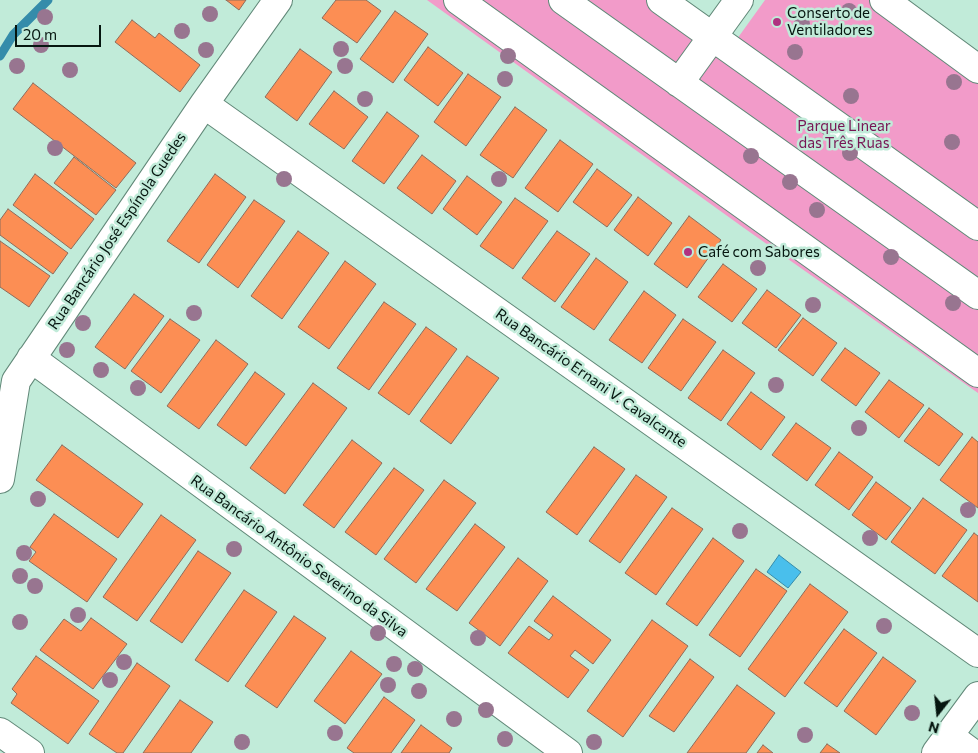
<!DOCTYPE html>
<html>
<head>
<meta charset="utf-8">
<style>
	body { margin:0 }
	#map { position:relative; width:978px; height:753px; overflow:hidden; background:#c1ebd9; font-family:Commissioner,sans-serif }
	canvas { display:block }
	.north { position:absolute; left:913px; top:688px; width:50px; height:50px; -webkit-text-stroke:4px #c1ebd9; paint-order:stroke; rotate:196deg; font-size:14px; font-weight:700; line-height:20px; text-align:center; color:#061610 }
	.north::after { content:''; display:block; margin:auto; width:18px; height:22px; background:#061610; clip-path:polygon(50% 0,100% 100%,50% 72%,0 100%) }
	.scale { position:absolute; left:15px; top:25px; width:86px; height:22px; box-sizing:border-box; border:2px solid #061610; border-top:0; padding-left:6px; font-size:15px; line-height:18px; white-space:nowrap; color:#061610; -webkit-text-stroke:4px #c1ebd9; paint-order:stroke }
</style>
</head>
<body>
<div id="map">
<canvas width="978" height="753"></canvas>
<div class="north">N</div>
<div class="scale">20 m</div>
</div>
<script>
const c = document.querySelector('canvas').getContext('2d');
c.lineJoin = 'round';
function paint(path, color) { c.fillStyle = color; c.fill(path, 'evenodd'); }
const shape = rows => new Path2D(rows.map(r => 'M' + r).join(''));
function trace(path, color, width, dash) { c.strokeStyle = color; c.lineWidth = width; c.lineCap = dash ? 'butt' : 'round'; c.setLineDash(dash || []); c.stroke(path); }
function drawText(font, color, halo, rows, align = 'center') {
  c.font = font + ' Commissioner,sans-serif'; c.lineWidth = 5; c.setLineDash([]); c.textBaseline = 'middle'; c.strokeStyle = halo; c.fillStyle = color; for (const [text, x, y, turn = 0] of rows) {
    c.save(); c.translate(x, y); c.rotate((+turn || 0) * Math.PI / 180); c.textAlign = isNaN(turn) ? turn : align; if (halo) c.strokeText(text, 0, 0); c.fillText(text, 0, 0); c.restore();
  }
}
const green = shape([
	[427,0,683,0,737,39,765,0,903,0,978,54,978,393,744,228]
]);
const water = shape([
	[779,555,801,572,788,588,767,572,779,555]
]);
const stream = shape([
	[0,56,13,35,48,0]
]);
const building = shape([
	[226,0,246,0,239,10,226,0],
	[336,0,366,0,381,11,357,43,322,18,336,0],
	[395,11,428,34,393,83,360,59,395,11],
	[132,20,155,38,159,33,200,65,180,92,115,42,132,20],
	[428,47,463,73,438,106,404,80,428,47],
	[300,49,332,72,297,121,265,97,300,49],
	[468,74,501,97,466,146,434,122,468,74],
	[33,83,136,163,116,188,13,109,33,83],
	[334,91,368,117,344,149,309,124,334,91],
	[515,107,547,130,513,178,480,155,515,107],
	[387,112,419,136,384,184,352,161,387,112],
	[560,140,593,164,558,212,525,188,560,140],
	[422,155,456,181,432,214,397,188,422,155],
	[74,157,116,190,96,215,54,183,74,157],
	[597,169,632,195,607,227,573,202,597,169],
	[35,174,94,219,71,249,13,205,35,174],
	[215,174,246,197,199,263,167,241,215,174],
	[467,176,502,202,477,235,443,209,467,176],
	[638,197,672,223,648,256,614,230,638,197],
	[515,198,548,221,513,269,480,246,515,198],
	[254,200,285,221,238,288,207,265,254,200],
	[8,209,68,253,53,274,0,235,0,220,8,209],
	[689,216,721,240,687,288,654,264,689,216],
	[298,231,329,253,282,319,251,296,298,231],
	[557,231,590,254,555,302,522,278,557,231],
	[0,241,50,276,29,307,0,287,0,241],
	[596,258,628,282,594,330,561,307,596,258],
	[345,261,376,284,329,349,298,327,345,261],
	[723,264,757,289,732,322,698,297,723,264],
	[767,290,801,315,776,348,742,323,767,290],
	[644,291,676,315,642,363,609,340,644,291],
	[134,294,164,316,125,369,95,347,134,294],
	[384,302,416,324,369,390,337,368,384,302],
	[803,318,837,343,813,376,778,350,803,318],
	[170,319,200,340,161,393,131,371,170,319],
	[683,319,716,342,681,391,648,368,683,319],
	[426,327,457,349,409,415,378,393,426,327],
	[216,340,248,364,199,429,167,406,216,340],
	[845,348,880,373,856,406,821,380,845,348],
	[723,350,755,373,721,421,688,398,723,350],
	[467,356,499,378,451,444,420,421,467,356],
	[255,372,285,394,246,446,217,425,255,372],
	[889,380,924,405,899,438,865,412,889,380],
	[313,383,347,408,285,494,250,468,313,383],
	[751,392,785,417,761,450,727,424,751,392],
	[929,408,963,434,939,466,904,441,929,408],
	[796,423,831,448,807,481,772,455,796,423],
	[972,437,978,442,978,508,940,480,972,437],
	[352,440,382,463,334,528,303,505,352,440],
	[62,445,143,504,118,538,36,480,62,445],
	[594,447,625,469,577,535,546,512,594,447],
	[839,452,873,477,849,510,815,485,839,452],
	[394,468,424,490,376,555,345,532,394,468],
	[636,475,667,497,620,563,589,541,636,475],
	[444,480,476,503,416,583,384,559,444,480],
	[876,482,911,508,886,540,852,515,876,482],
	[923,498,967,530,935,574,891,542,923,498],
	[672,508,703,529,656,595,625,573,672,508],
	[54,514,117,559,87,602,29,561,36,552,30,547,54,514],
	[161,515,196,540,137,621,103,597,161,515],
	[475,524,505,547,457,611,426,589,475,524],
	[974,533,978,536,978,602,942,576,974,533],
	[713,538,744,561,697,626,666,604,713,538],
	[198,551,231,573,182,643,150,621,198,551],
	[518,558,548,581,500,646,469,623,518,558],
	[756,569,787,591,740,657,709,635,756,569],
	[810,584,848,612,785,697,748,669,810,584],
	[244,590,277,612,228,682,195,660,244,590],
	[553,596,611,640,593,664,575,650,570,656,589,670,568,698,508,653,529,626,549,640,553,635,534,621,553,596],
	[294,616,326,638,277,708,245,686,294,616],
	[91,618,127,644,93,689,40,650,64,619,81,631,91,618],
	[652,620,688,646,623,737,587,711,652,620],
	[844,629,877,653,837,707,804,683,844,629],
	[351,651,382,674,345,724,314,701,351,651],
	[36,656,99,701,68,744,11,703,17,694,12,689,36,656],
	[883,657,916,681,876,735,844,711,883,657],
	[690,659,714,677,674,732,649,716,690,659],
	[137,663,170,686,123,753,117,753,89,734,137,663],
	[737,685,775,713,746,753,687,753,737,685],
	[384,697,415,720,391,753,354,753,347,748,384,697],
	[180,700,213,722,191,753,143,753,180,700],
	[421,725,452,748,449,753,401,753,421,725],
	[827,744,840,753,820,753,827,744],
	[763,745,773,753,757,753,763,745]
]);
const street = shape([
	[458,0,978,373],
	[884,0,978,69],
	[204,104,978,653],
	[31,358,568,753],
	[0,479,16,381,204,104,278,0],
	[0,732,30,753],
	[949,736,972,753],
	[936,753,978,696]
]);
const secondary = shape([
	[563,0,978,295],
	[661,0,978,226],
	[679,83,739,0]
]);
const trees = [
	[849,11],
	[210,14],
	[45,17],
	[802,24],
	[182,31],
	[41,45],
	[341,49],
	[206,50],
	[795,52],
	[508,56],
	[17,66],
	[345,66],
	[70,70],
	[505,79],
	[954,82],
	[851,96],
	[365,99],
	[952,142],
	[55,148],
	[850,153],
	[751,156],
	[284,179],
	[499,179],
	[790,182],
	[817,210],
	[891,257],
	[758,268],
	[953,303],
	[813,305],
	[194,313],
	[83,323],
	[67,350],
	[101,370],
	[776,385],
	[138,388],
	[859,428],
	[38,499],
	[968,510],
	[740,531],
	[870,538],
	[234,549],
	[24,553],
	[20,576],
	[35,586],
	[78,615],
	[20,622],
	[884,626],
	[378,633],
	[478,638],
	[124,662],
	[394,664],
	[415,669],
	[110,680],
	[388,685],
	[419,691],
	[486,710],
	[912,713],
	[454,719],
	[335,733],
	[805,735],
	[505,739],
	[242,742],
	[594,742]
];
const markers = [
	[777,22,5,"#b03180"],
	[688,252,5,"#b03180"]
];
const poiNames = [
	["Conserto de",787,13],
	["Ventiladores",787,30],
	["Café com Sabores",698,252]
];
const parkNames = [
	["Parque Linear",844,126],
	["das Três Ruas",844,143]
];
const streetNames = [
	["Rua Bancário José Espínola Guedes",117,231,-56],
	["Rua Bancário Ernani V. Cavalcante",591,378,35],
	["Rua Bancário Antônio Severino da Silva",299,556,36]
];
paint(green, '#f29bc9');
paint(water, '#49bfec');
trace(water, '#358caa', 1);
trace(stream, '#358caa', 9);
paint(building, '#fc8e54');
trace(building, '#8e6c5b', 1);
trace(street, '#618878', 30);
trace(secondary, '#618878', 30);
trace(street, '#fff', 28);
trace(secondary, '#fff', 28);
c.fillStyle = '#987590';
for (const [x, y] of trees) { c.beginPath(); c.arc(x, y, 8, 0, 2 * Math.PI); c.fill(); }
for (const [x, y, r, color] of markers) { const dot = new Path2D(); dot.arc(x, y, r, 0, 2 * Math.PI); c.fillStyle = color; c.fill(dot); trace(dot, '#c1ebd9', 2); }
drawText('15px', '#061610', '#c1ebd9', poiNames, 'left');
drawText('15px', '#771554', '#c1ebd9', parkNames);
drawText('15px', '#061610', '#c1ebd9', streetNames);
</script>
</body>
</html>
